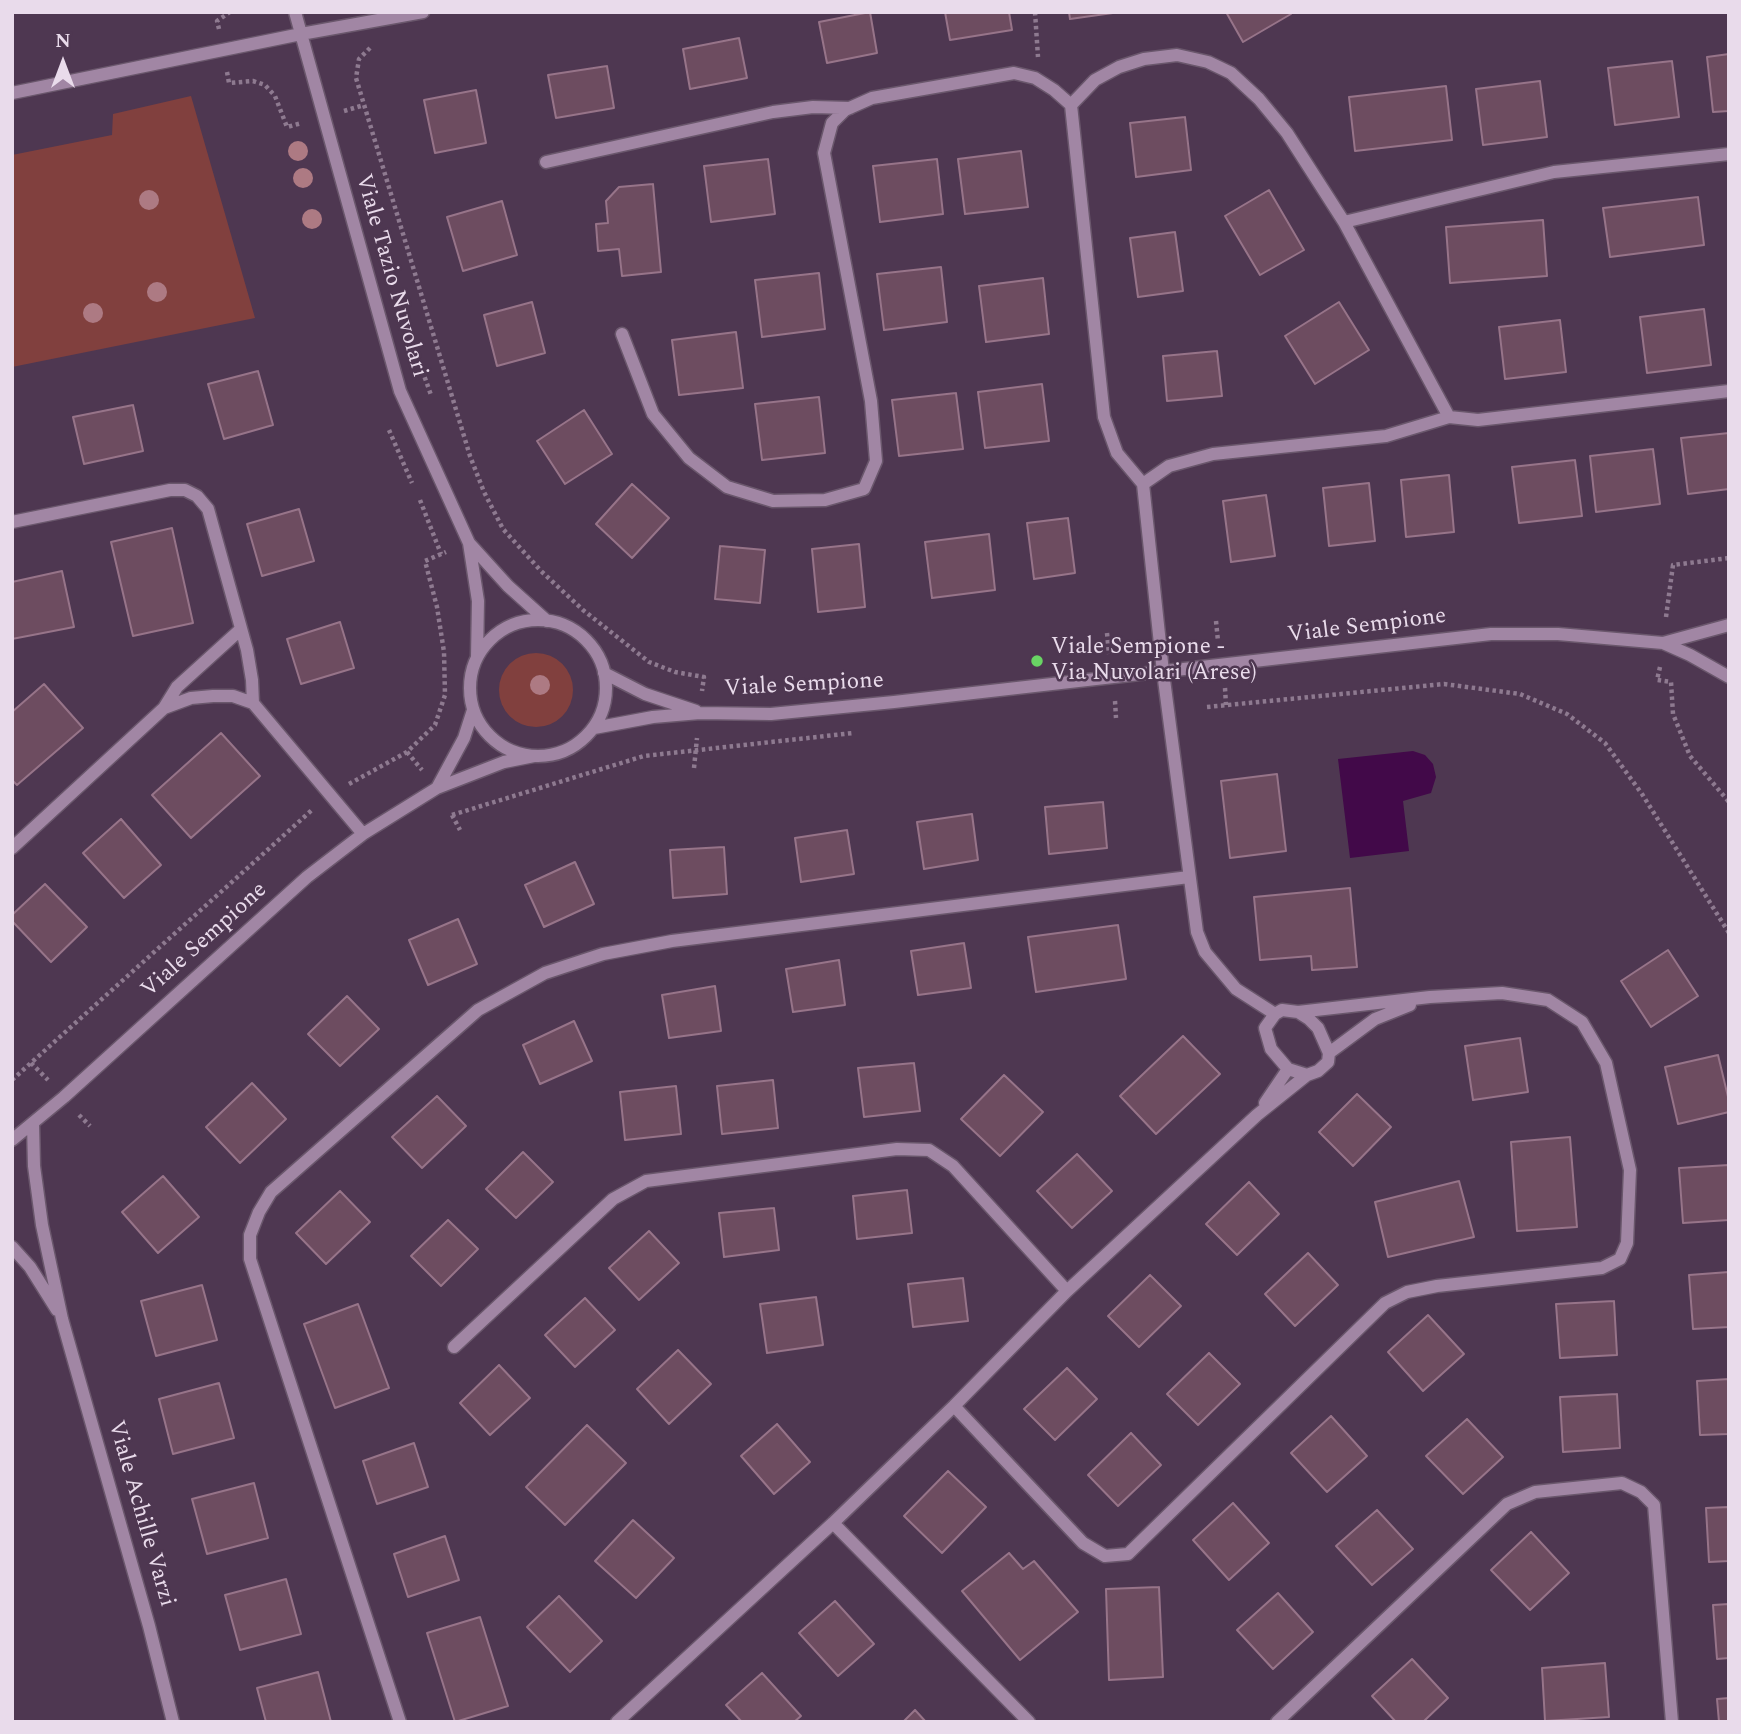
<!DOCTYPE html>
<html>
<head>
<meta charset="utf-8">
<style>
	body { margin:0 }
	#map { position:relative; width:1741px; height:1734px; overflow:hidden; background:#4e3751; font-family:Spectral,serif }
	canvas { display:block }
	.frame { position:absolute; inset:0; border:14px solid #e9dbeb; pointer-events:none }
	.north { position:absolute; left:28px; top:28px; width:70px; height:70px; -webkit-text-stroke:5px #4e3751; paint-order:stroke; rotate:0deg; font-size:19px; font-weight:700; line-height:28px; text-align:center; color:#e9dbeb }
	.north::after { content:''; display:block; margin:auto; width:24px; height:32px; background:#e9dbeb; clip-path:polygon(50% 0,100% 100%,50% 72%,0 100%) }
</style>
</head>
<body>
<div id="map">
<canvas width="1741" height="1734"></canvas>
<div class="frame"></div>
<div class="north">N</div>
</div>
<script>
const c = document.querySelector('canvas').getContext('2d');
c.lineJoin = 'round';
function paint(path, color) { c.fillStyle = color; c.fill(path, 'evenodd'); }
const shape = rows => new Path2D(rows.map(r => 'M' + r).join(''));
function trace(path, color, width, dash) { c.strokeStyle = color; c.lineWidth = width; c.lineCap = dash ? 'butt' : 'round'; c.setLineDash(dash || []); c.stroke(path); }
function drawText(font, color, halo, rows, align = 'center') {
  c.font = font + ' Spectral,serif'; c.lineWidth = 5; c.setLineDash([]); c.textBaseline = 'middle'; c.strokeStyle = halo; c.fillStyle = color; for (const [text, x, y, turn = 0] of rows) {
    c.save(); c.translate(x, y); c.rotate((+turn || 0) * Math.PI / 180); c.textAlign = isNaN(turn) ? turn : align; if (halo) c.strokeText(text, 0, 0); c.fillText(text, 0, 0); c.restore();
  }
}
const green = shape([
	[191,96,255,318,12,367,12,155,112,135,113,114],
	'499 690a37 37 0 1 1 74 0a37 37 0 1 1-74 0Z'
]);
const water = shape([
	[1413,751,1425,755,1433,764,1436,777,1431,793,1403,801,1409,851,1350,858,1338,759]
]);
const building = shape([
	[870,12,877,53,827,63,819,22,870,12],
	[945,12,1009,12,1012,30,950,40,945,12],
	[1069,12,1120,12,1070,19,1069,12],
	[1226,12,1290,12,1291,14,1243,42,1226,12],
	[739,38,747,78,690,89,683,49,739,38],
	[1729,54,1729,111,1713,112,1707,57,1729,54],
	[1672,61,1679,117,1615,125,1608,68,1672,61],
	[607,66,614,108,556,118,548,75,607,66],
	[1540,81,1547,137,1483,145,1476,89,1540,81],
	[1446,86,1452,140,1355,151,1349,97,1446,86],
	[476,90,486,143,435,153,424,100,476,90],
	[1185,117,1191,170,1136,177,1130,123,1185,117],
	[1021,151,1028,207,965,214,958,159,1021,151],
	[768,159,775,214,711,222,704,166,768,159],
	[937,159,943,214,880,222,873,166,937,159],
	[653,184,661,272,622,276,619,249,598,251,596,224,608,223,606,201,619,187,653,184],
	[1269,190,1304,250,1260,275,1225,216,1269,190],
	[1698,197,1704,245,1610,257,1603,208,1698,197],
	[502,201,517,255,463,271,447,217,502,201],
	[1543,220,1547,276,1450,283,1446,227,1543,220],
	[1175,232,1183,291,1138,297,1130,238,1175,232],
	[941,267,947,322,884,330,877,274,941,267],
	[819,273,825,329,762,337,755,280,819,273],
	[1043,278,1049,334,986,342,979,286,1043,278],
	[532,302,545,353,497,366,484,315,532,302],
	[1339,302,1369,350,1315,384,1285,336,1339,302],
	[1704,309,1711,365,1647,373,1640,317,1704,309],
	[1560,320,1566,372,1505,379,1499,327,1560,320],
	[736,332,743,388,679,395,672,340,736,332],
	[1217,351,1222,396,1167,401,1163,356,1217,351],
	[258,371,273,425,224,439,208,384,258,371],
	[1042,384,1049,441,985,448,978,392,1042,384],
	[956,393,963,449,899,456,892,400,956,393],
	[819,397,825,453,762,460,755,404,819,397],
	[133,405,143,451,84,464,73,417,133,405],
	[584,410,612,454,565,484,537,441,584,410],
	[1729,433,1729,489,1688,494,1681,438,1729,433],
	[1653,449,1660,504,1596,512,1590,456,1653,449],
	[1575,460,1582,516,1519,523,1512,467,1575,460],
	[1449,475,1454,532,1406,537,1401,480,1449,475],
	[1369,483,1375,541,1329,546,1323,488,1369,483],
	[632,484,669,518,632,558,596,524,632,484],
	[1266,495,1275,556,1231,562,1223,501,1266,495],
	[299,509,314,561,262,576,247,524,299,509],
	[1068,518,1075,573,1034,579,1027,523,1068,518],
	[172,528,193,623,133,636,111,542,172,528],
	[989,534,995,590,932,598,925,542,989,534],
	[859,544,865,607,818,612,812,549,859,544],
	[720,546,765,550,760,603,715,599,720,546],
	[62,571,74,627,12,639,12,582,62,571],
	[340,622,354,668,301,684,287,639,340,622],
	[44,684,83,728,17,785,12,780,12,712,44,684],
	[221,733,260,776,191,838,152,795,221,733],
	[1277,774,1286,851,1230,858,1221,781,1277,774],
	[1103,802,1107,848,1049,854,1045,807,1103,802],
	[972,814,978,860,924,869,917,822,972,814],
	[121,819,161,865,124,898,83,853,121,819],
	[847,830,854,874,801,882,795,838,847,830],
	[724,847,727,894,673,898,670,850,724,847],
	[575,862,594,904,544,927,525,885,575,862],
	[45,884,87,927,51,962,12,921,12,915,45,884],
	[1350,888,1357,967,1312,970,1311,956,1260,960,1254,897,1350,888],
	[458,919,477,964,428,985,409,940,458,919],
	[1118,925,1126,979,1036,992,1028,937,1118,925],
	[964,943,971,988,918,995,911,951,964,943],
	[1668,950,1698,996,1651,1027,1621,981,1668,950],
	[839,960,845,1005,793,1012,786,969,839,960],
	[715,986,721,1031,669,1038,662,995,715,986],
	[347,996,379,1029,340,1066,308,1034,347,996],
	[574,1021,592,1061,540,1084,523,1045,574,1021],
	[1183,1036,1220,1074,1156,1134,1120,1096,1183,1036],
	[1520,1038,1528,1092,1473,1100,1465,1046,1520,1038],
	[1718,1055,1729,1101,1729,1112,1678,1124,1665,1067,1718,1055],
	[914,1063,920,1111,864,1117,858,1068,914,1063],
	[1004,1075,1043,1112,1000,1156,961,1119,1004,1075],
	[773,1080,778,1128,722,1134,717,1086,773,1080],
	[252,1083,286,1119,240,1163,206,1127,252,1083],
	[676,1086,681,1134,625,1140,620,1092,676,1086],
	[1357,1094,1391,1127,1353,1166,1319,1132,1357,1094],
	[437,1096,466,1126,422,1168,392,1137,437,1096],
	[1570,1137,1577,1227,1517,1231,1511,1142,1570,1137],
	[523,1152,553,1182,516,1218,486,1189,523,1152],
	[1077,1154,1112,1191,1072,1228,1037,1191,1077,1154],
	[1729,1165,1729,1220,1683,1223,1679,1168,1729,1165],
	[163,1176,199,1217,158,1253,122,1212,163,1176],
	[1459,1181,1474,1237,1388,1257,1375,1202,1459,1181],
	[1249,1182,1279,1214,1237,1255,1206,1224,1249,1182],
	[907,1190,912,1233,857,1239,853,1196,907,1190],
	[340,1191,370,1222,326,1264,296,1233,340,1191],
	[774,1208,779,1250,724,1257,719,1213,774,1208],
	[448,1220,478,1249,441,1286,411,1256,448,1220],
	[649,1231,679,1263,639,1300,609,1268,649,1231],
	[1308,1253,1338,1285,1295,1326,1265,1294,1308,1253],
	[1729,1272,1729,1327,1693,1329,1689,1275,1729,1272],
	[1150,1275,1181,1306,1139,1347,1108,1316,1150,1275],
	[963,1278,968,1321,913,1327,908,1284,963,1278],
	[202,1285,217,1340,156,1356,141,1301,202,1285],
	[816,1297,823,1345,767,1353,760,1304,816,1297],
	[585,1298,615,1330,575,1367,545,1335,585,1298],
	[1614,1301,1617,1355,1560,1358,1556,1304,1614,1301],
	[358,1304,389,1388,335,1408,304,1324,358,1304],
	[1428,1315,1464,1354,1423,1391,1388,1352,1428,1315],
	[678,1350,711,1384,669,1424,637,1389,678,1350],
	[1209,1353,1240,1384,1198,1425,1167,1394,1209,1353],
	[499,1365,530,1398,490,1435,460,1403,499,1365],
	[1067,1368,1097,1399,1055,1440,1024,1409,1067,1368],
	[1729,1379,1729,1434,1700,1435,1697,1381,1729,1379],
	[219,1383,234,1438,173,1454,159,1399,219,1383],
	[1617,1394,1620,1448,1563,1452,1560,1397,1617,1394],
	[1331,1416,1367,1456,1327,1492,1291,1453,1331,1416],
	[1467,1419,1503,1457,1463,1494,1426,1456,1467,1419],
	[777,1424,810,1462,774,1494,741,1456,777,1424],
	[587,1425,626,1463,565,1525,526,1487,587,1425],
	[1131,1433,1161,1465,1118,1506,1088,1475,1131,1433],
	[414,1443,428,1487,377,1504,363,1461,414,1443],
	[948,1471,986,1507,942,1553,904,1516,948,1471],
	[254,1483,268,1538,207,1554,192,1499,254,1483],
	[1233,1503,1269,1543,1229,1580,1193,1540,1233,1503],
	[1729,1507,1729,1561,1709,1562,1706,1508,1729,1507],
	[1377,1510,1413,1549,1372,1585,1336,1546,1377,1510],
	[633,1520,674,1558,636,1598,595,1561,633,1520],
	[1531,1532,1569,1573,1530,1610,1491,1570,1531,1532],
	[445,1536,459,1580,408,1597,394,1554,445,1536],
	[1009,1553,1023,1569,1034,1561,1078,1612,1020,1660,962,1591,1009,1553],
	[286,1579,301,1634,240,1650,225,1595,286,1579],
	[1159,1587,1163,1677,1109,1680,1106,1589,1159,1587],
	[1278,1593,1313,1632,1273,1669,1237,1630,1278,1593],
	[559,1596,602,1641,570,1672,527,1627,559,1596],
	[835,1601,874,1644,838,1676,799,1633,835,1601],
	[1729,1604,1729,1658,1717,1659,1713,1605,1729,1604],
	[480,1617,508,1706,455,1722,427,1633,480,1617],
	[1412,1659,1448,1698,1423,1722,1396,1722,1372,1696,1412,1659],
	[1605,1663,1609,1717,1545,1721,1542,1668,1605,1663],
	[318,1672,331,1722,266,1722,257,1688,318,1672],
	[762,1673,801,1716,794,1722,742,1722,726,1705,762,1673],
	[1729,1698,1729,1722,1719,1722,1717,1699,1729,1698],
	[915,1710,926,1722,903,1722,915,1710]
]);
const path = shape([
	[1035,12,1038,57],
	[219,29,217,21,230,12],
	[370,48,359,59,356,78,470,456,484,492,503,529,541,571,583,610,649,662,675,672,704,677,702,691],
	[227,72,229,83,253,81,265,85,275,96,287,127,302,123],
	[344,111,364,105],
	[420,364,431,395],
	[389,430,412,483],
	[420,500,441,554],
	[1666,617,1673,565,1729,558],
	[1216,621,1218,641],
	[1107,633,1109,654],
	[1660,667,1657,680,1671,682,1673,714,1690,756,1729,802],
	[1225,688,1226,705],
	[1115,701,1116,718],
	[1207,707,1444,684,1520,694,1567,714,1605,743,1642,794,1729,933],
	[407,752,422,770],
	[694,768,697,738],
	[349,784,407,752,435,725,445,695,444,652,437,607,425,561,446,552],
	[452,815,644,756,853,733],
	[452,815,460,830],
	[31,1063,48,1080],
	[12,1080,313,809],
	[79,1115,90,1126]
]);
const minor = shape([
	[295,12,400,391,469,543,478,601,477,657],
	[12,93,301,34,423,12],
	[1071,105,1095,80,1119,67,1144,59,1177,55,1208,62,1231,73,1259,99,1287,133,1344,222,1449,417],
	[546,162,773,112,813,107,850,108],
	[1344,222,1554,172,1729,154],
	[622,334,653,414,689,458,727,487,773,501,825,500,864,489,876,461,871,401,824,153,832,123,845,110,872,98,1014,73,1035,78,1054,90,1071,105,1104,417,1117,453,1143,484,1163,672,1197,932,1205,952,1236,989,1275,1014],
	[1143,484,1169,466,1213,454,1386,436,1449,417,1478,420,1729,391],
	[12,522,170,490,185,490,197,496,208,509,247,650,252,680,253,703,233,696,213,696,191,698,164,708],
	[469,543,508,586,547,621],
	'470 688a68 68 0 1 1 136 0a68 68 0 1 1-136 0Z',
	[1663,643,1729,625],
	[604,673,645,694,696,711],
	[253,703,363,834],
	[594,728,653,717,700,713,771,714,894,702,1491,634,1558,634,1663,643,1690,655,1729,677],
	[437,788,464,738,473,710],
	[12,848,164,708,177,687,241,629],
	[1282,1010,1298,1012,1309,1019,1318,1028,1329,1053,1328,1062,1318,1071,1307,1075,1288,1069,1271,1049,1265,1028,1275,1014,1282,1010],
	[1329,1053,1375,1019,1410,1005],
	[1265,1103,1288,1069],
	[33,1124,34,1166,42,1225,62,1319,149,1626,173,1722],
	[12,1140,64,1097,307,877,363,834,437,788,504,762,534,756],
	[12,1247,30,1267,57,1310],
	[454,1347,613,1199,646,1181,897,1149,929,1150,953,1166,1067,1291],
	[954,1406,1083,1543,1105,1556,1128,1554,1385,1303,1407,1292,1437,1286,1602,1268,1620,1259,1627,1243,1630,1170,1606,1063,1582,1022,1548,1000,1502,993,1430,997,1298,1012],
	[833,1523,1029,1722],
	[400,1722,250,1259,250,1235,259,1212,271,1192,478,1010,545,973,603,954,672,941,1189,877],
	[617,1722,833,1523,954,1406,1067,1291,1257,1115,1307,1075],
	[1277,1722,1507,1504,1535,1492,1622,1483,1641,1492,1654,1505,1672,1722]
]);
const trees = [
	[298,151],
	[303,178],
	[149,200],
	[312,219],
	[157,292],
	[93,313],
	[540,685]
];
const markers = [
	[1037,661,7,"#69d464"]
];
const streetNames = [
	["Viale Tazio Nuvolari",390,276,74],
	["Viale Sempione",1367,627,-7],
	["Viale Sempione",804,686,-3],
	["Viale Sempione",205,941,-42],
	["Viale Achille Varzi",140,1514,74]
];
const poiNames = [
	["Viale Sempione -",1051,648],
	["Via Nuvolari (Arese)",1051,674]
];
paint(green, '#81403e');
paint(water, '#420949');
paint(building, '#6d4c60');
trace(building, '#977489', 2);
trace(minor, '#6a576c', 15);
trace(path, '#8e7a90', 4.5, [3.5, 3.5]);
trace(minor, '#a186a4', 12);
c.fillStyle = '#ad7a83';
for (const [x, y] of trees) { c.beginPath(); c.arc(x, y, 10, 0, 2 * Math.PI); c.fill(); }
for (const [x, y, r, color] of markers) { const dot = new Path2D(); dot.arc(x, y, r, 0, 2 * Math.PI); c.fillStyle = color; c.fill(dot); trace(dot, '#4e3751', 2.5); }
drawText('23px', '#e9dbeb', '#4e3751', streetNames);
drawText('23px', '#e9dbeb', '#4e3751', poiNames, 'left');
</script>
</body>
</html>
